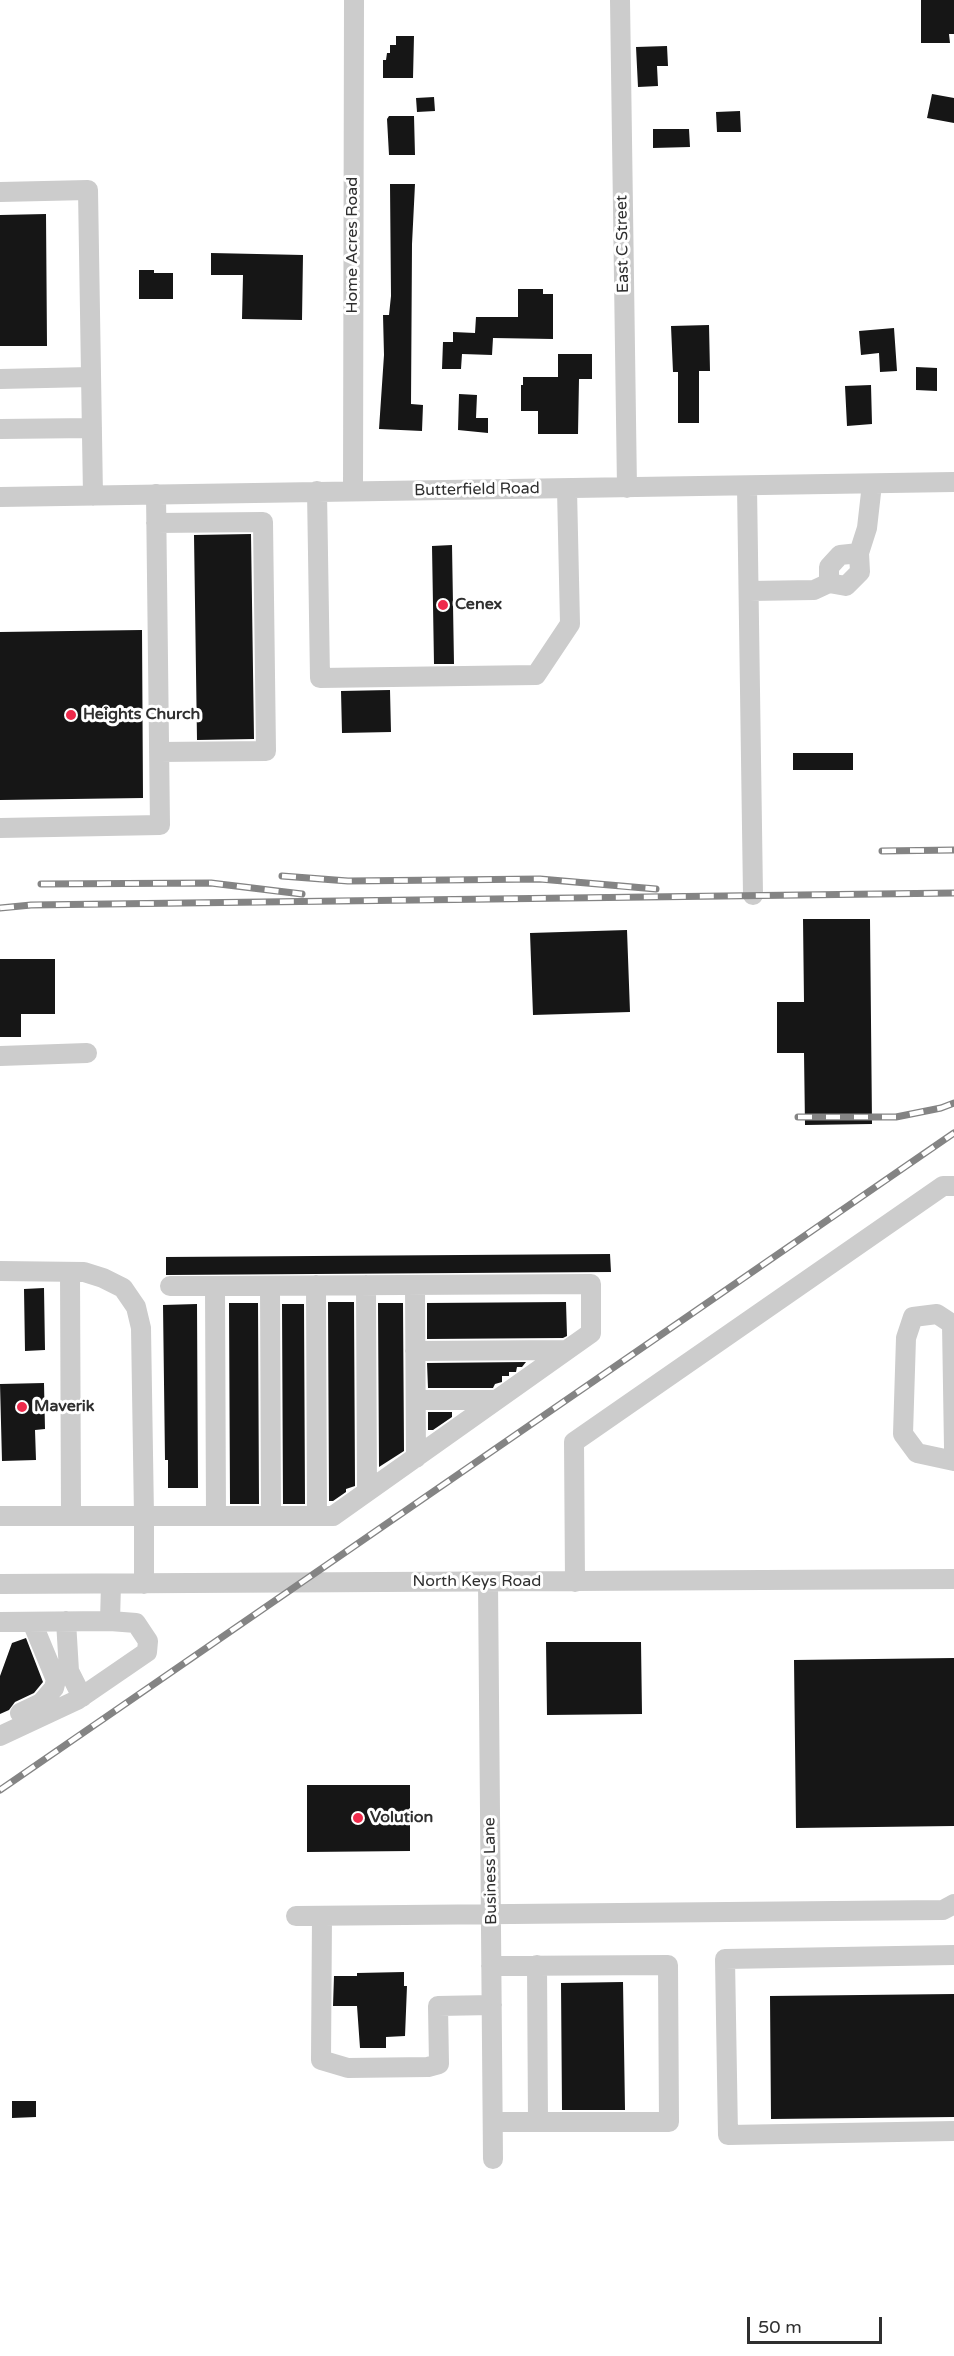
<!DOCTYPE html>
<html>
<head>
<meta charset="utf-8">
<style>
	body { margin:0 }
	#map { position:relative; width:954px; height:2356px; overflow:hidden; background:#fff; font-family:"Varela Round",sans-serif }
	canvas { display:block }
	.scale { position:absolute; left:747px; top:2317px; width:135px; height:27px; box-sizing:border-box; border:3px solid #2f2f2f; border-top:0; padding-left:8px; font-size:18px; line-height:21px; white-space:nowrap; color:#2f2f2f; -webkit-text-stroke:4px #fff; paint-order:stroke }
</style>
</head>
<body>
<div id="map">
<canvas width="954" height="2356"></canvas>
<div class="scale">50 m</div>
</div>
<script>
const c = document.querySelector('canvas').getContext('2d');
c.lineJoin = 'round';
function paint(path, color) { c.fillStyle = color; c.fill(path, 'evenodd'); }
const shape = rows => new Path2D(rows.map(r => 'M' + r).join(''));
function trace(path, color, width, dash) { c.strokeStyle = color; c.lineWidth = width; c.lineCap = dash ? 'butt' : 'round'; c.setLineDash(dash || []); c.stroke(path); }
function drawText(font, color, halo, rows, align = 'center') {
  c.font = font + ' "Varela Round",sans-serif'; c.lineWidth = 6; c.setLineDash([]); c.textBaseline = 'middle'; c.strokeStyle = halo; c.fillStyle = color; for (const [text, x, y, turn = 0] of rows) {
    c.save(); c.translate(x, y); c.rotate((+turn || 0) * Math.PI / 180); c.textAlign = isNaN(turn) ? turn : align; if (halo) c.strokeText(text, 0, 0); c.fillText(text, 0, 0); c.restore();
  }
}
const building = shape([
	[921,0,954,0,954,34,949,34,950,43,921,43],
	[396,36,414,36,413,78,383,78,383,60,386,60,387,53,390,53,390,45,396,45],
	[667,46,668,66,657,66,658,86,638,87,636,47],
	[932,94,954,98,954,123,927,118],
	[434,97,435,111,417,112,416,98],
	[740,111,741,132,717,132,716,112],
	[389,116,414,116,415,155,389,155,387,119],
	[653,129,689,129,690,147,653,148],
	[390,184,415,184,412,244,411,404,423,405,422,431,379,429,384,355,383,315,389,315,391,296],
	[46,214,47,346,0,346,0,215],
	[211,253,303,255,302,320,242,319,243,275,211,275],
	[139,270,154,270,154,273,173,273,173,299,139,299],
	[518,289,543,289,543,294,553,294,553,339,493,338,492,355,462,354,461,369,442,369,443,342,453,342,453,332,475,333,476,317,518,317],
	[709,325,710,371,699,371,699,423,678,423,678,372,673,372,671,326],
	[894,328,897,371,880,372,879,353,861,355,859,331],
	[558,354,592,354,592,379,579,379,578,434,538,434,538,411,521,411,521,385,523,385,523,377,558,377],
	[916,367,937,368,937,391,916,390],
	[871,385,872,424,847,426,845,386],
	[459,394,477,395,476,418,488,418,488,433,458,430],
	[251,534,254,739,197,740,194,535],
	[452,545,454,664,434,664,432,546],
	[142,630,143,798,0,800,0,632],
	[390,690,391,732,342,733,341,691],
	[793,753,853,753,853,770,793,770],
	[803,919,870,919,872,1124,805,1125,804,1053,777,1053,777,1002,804,1002],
	[627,930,630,1012,533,1015,530,933],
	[0,959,55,959,55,1014,21,1014,21,1037,0,1037],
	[610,1254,611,1272,166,1275,166,1257],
	[44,1288,45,1350,25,1351,24,1289],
	[328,1302,354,1302,355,1486,346,1489,346,1492,333,1501,329,1501],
	[566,1302,567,1336,563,1338,427,1339,427,1303],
	[229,1303,258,1303,259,1504,230,1504],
	[378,1303,403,1303,404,1451,379,1467],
	[197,1304,198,1488,168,1488,168,1460,165,1460,163,1305],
	[282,1304,304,1304,305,1504,283,1504],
	[526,1362,522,1367,517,1367,516,1372,509,1372,509,1376,502,1376,502,1382,495,1384,493,1388,428,1388,427,1363],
	[44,1383,45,1429,35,1430,36,1460,2,1461,0,1384],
	[428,1412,452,1412,452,1417,433,1430,428,1430],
	[26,1638,43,1682,34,1693,15,1702,9,1710,0,1714,0,1676,12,1643],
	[546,1642,641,1642,642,1714,547,1715],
	[954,1658,954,1826,796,1828,794,1660],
	[307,1785,410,1785,410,1851,307,1852],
	[404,1972,404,1986,407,1986,405,2036,386,2037,386,2048,360,2048,357,2006,333,2006,334,1976,357,1976,357,1973],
	[623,1982,625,2110,562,2110,561,1983],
	[954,1994,954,2117,771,2119,770,1996],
	[12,2101,36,2101,36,2117,12,2118]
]);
const minor = shape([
	[620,0,627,488],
	[0,192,88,190,93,496],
	[0,379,91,377],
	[0,429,92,428],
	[747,486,753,895],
	[317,491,320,678,536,675,570,624,567,489],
	[353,491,354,0],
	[0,497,954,482],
	[156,523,263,522,266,751,159,752],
	[829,583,829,567,840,555,859,553],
	[749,591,814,590,829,583,846,586,860,572,859,553,867,528,872,484],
	[0,828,160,825,156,494],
	[0,1056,87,1053],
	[0,1271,84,1272,103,1278,123,1288,136,1307,141,1328,144,1516,0,1516],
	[70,1272,71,1516],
	[316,1285,317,1516],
	[366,1285,367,1491],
	[415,1285,416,1458],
	[170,1286,215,1286],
	[270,1286,271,1516],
	[415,1351,567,1350],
	[416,1400,495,1400],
	[954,1448,952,1324,937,1314,913,1317,906,1338,903,1434,917,1453,954,1461],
	[488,1582,493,2159],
	[575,1582,574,1442,943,1186,954,1186],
	[0,1584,954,1579],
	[144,1584,144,1516,333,1516,591,1333,591,1284,215,1286,216,1516],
	[66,1621,69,1671,82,1697],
	[110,1621,111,1584],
	[0,1622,110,1621,136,1623,148,1641,147,1652,77,1700,0,1736],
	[20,1713,41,1703,54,1688,56,1680,32,1622],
	[296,1916,943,1910,954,1904],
	[322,1916,321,2060,348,2068,428,2067,439,2064,438,2006,492,2005],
	[954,1955,725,1959,728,2135,954,2131],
	[537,1965,538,2122],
	[491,1966,668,1965,669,2122,493,2122]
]);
const rail = shape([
	[882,851,954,850],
	[282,876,348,881,540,879,656,889],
	[41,884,211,883,302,894],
	[0,908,31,905,954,893],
	[798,1117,896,1117,941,1108,954,1103],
	[0,1790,954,1133]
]);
const markers = [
	[443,605,6,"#ee2a4b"],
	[71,715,6,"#ee2a4b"],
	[22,1407,6,"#ee2a4b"],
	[358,1818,6,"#ee2a4b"]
];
const streetNames = [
	["East C Street",623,244,-91],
	["Home Acres Road",353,245,-90],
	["Butterfield Road",477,490,-1],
	["North Keys Road",477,1582],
	["Business Lane",491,1871,-91]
];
const poiNames = [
	["Cenex",455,605],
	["Heights Church",83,715],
	["Maverik",34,1407],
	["Volution",370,1818]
];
paint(building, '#161616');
trace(minor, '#ccc', 20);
trace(rail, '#848484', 7);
trace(rail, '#fff', 4.5, [14]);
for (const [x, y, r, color] of markers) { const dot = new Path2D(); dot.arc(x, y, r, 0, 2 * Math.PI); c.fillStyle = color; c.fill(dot); trace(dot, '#fff', 2); }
drawText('16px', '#2f2f2f', '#fff', streetNames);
drawText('bold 16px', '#2f2f2f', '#fff', poiNames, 'left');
</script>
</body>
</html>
